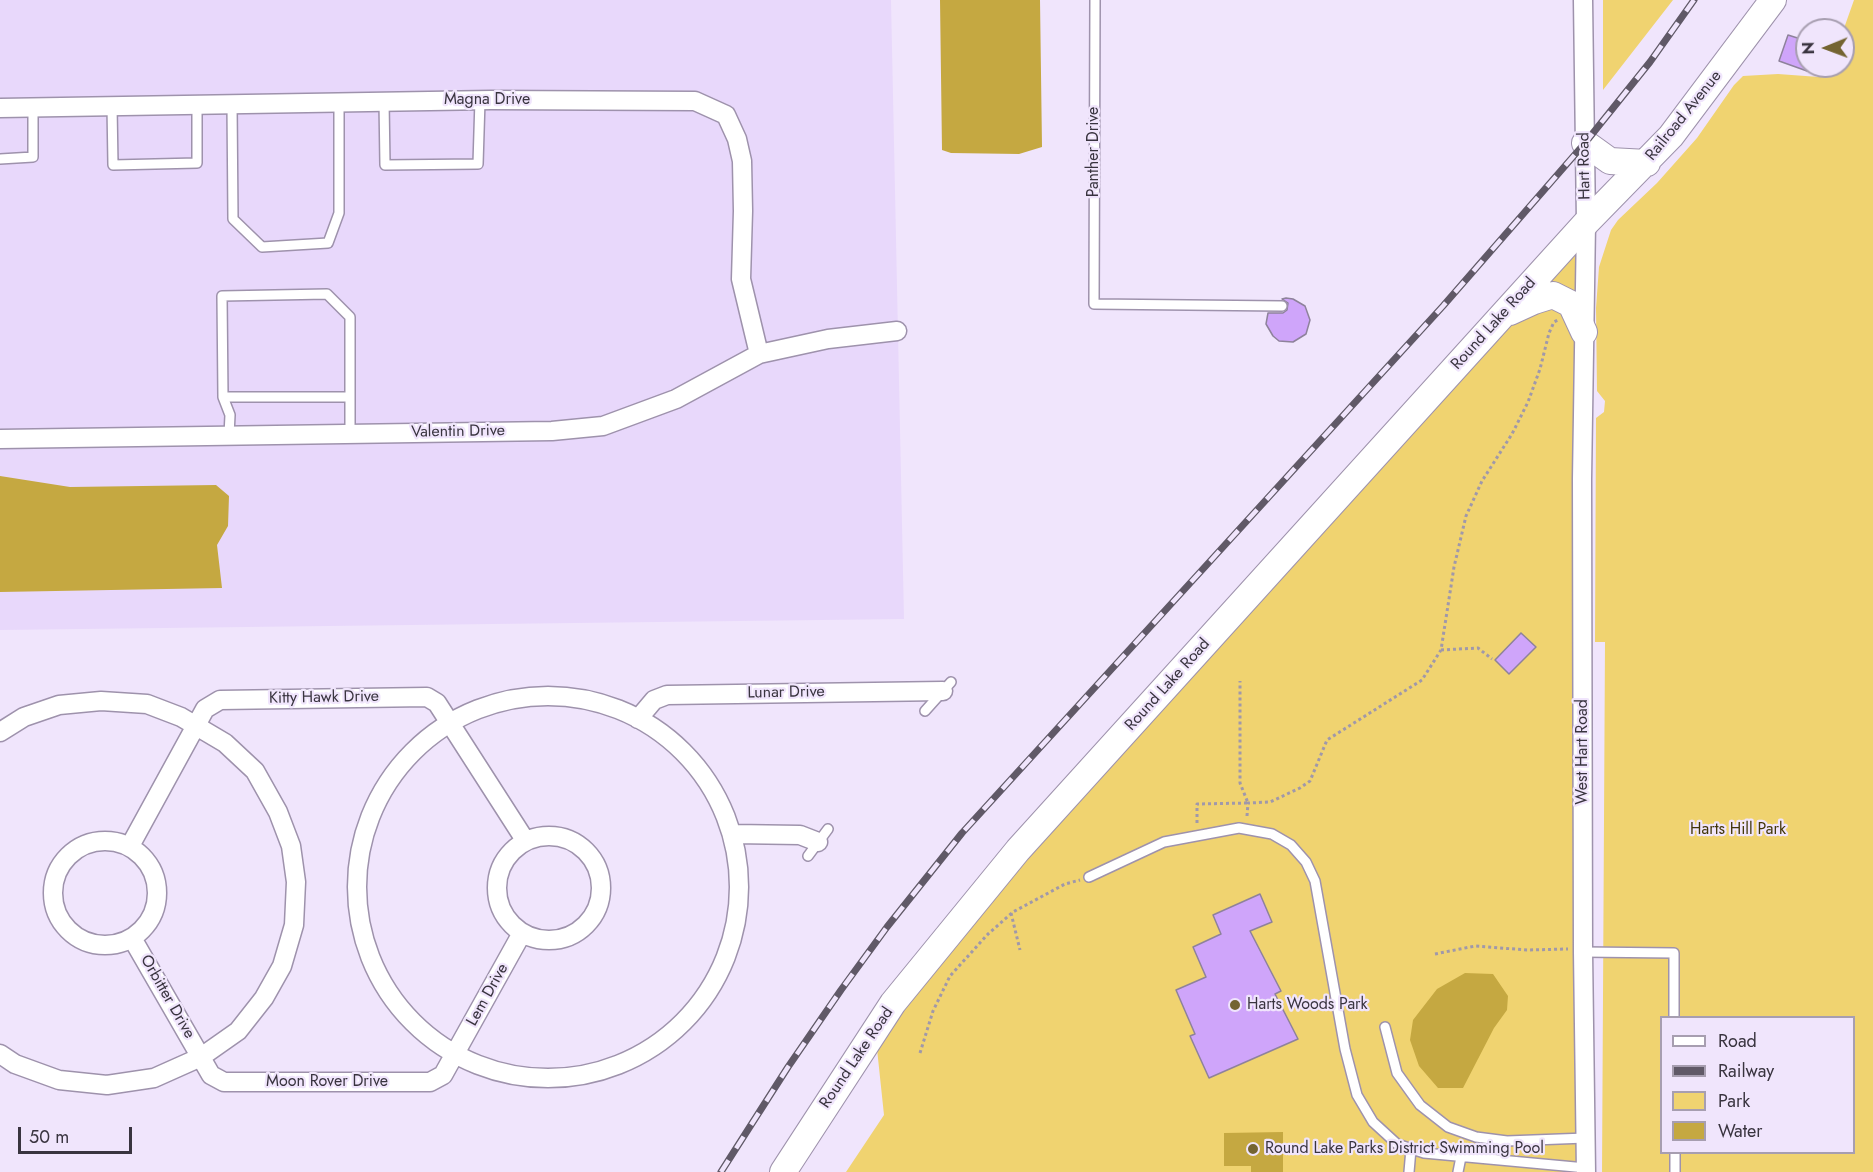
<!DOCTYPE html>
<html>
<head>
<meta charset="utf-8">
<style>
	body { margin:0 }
	#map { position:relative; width:1873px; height:1172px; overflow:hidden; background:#f0e5fc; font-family:Jost,sans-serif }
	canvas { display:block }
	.legend { position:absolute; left:1660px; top:1016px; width:195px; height:138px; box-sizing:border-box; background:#f0e5fc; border:2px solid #a79eb0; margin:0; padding:8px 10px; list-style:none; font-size:18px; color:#39343f }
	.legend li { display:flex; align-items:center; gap:12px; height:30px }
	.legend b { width:30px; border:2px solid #a79eb0 }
	.north { position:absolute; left:1795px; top:18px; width:60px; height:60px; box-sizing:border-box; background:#f0e5fc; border:2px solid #a79eb0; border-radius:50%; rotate:269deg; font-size:16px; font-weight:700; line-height:24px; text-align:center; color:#39343f }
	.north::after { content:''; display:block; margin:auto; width:21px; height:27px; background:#746432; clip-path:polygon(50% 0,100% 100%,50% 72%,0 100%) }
	.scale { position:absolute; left:18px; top:1127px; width:114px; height:27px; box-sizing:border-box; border:3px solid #39343f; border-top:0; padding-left:8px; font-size:18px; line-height:21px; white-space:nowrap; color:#39343f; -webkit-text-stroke:4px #f0e5fc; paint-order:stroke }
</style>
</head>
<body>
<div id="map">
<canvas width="1873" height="1172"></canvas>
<ul class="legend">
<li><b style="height:8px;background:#fff"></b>Road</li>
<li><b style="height:8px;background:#605967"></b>Railway</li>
<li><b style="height:16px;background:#f0d370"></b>Park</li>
<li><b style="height:16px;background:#c5a841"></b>Water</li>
</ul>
<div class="north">N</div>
<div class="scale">50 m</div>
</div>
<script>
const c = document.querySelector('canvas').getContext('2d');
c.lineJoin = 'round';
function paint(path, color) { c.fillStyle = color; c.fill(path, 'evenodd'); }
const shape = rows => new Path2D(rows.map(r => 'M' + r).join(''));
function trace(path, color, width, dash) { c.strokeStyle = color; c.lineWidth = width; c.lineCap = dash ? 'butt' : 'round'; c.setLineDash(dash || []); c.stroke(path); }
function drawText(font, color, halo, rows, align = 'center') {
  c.font = font + ' Jost,sans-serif'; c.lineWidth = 4.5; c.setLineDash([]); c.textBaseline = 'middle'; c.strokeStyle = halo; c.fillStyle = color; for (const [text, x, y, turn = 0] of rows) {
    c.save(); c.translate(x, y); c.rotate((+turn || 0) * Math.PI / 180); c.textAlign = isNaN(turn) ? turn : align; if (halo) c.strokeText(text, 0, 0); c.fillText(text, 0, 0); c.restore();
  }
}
const built = shape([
	[0,0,891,0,904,619,0,630]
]);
const green = shape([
	[1603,0,1673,0,1603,90],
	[1854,0,1873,0,1873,1172,1602,1172,1605,642,1595,642,1596,418,1604,412,1605,401,1597,391,1596,308,1599,267,1611,230,1618,220,1657,183,1697,138,1734,85,1743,76,1778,74,1819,77,1823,66,1843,66,1843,31],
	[1662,1018,1854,1018,1854,1152,1662,1152],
	[1586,223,1585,1172,846,1172,884,1115,875,1030]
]);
const water = shape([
	[940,0,1040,0,1042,147,1019,154,951,153,942,150],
	[0,476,70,487,216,485,229,496,228,526,217,545,222,588,0,592],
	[1465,973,1493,974,1508,996,1507,1010,1494,1028,1463,1088,1438,1088,1419,1066,1410,1040,1413,1020,1437,989],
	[1283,1132,1283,1172,1251,1172,1251,1166,1224,1166,1224,1133]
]);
const building = shape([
	[1788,35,1807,41,1807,71,1779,61,1788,35],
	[1286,298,1293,299,1305,306,1310,320,1306,334,1293,342,1279,341,1273,336,1266,324,1268,313,1283,313,1287,310,1288,303,1282,299,1286,298],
	[1521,633,1536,647,1509,674,1495,660,1521,633],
	[1260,894,1272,922,1250,931,1281,991,1275,994,1298,1039,1209,1078,1190,1036,1195,1034,1176,990,1206,977,1193,947,1221,934,1213,915,1260,894]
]);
const path = shape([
	[1441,650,1478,648,1492,659],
	[1247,816,1248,803,1270,802,1300,788,1310,781,1327,740,1422,680,1441,650,1454,567,1466,516,1482,481,1512,434,1528,402,1540,369,1549,333,1554,322,1558,320],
	[1197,823,1197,804,1248,803,1240,783,1240,681],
	[1011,913,1020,950],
	[1435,954,1475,946,1527,950,1568,949],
	[920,1053,933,1011,950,976,988,934,1013,912,1065,884,1080,880]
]);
const service = shape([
	[1095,0,1094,304,1282,306],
	[384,101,385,165,478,164,480,100],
	[232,104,233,219,262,247,328,243,339,213,339,102],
	[112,106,113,165,197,163,197,104],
	[0,159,33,157,33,107],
	[223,397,350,397],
	[229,435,230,415,223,397,222,296,327,294,350,317,350,433],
	[925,711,951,682],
	[808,856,828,829],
	[1089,877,1164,842,1239,828,1272,834,1291,845,1306,862,1315,881,1345,1049,1357,1095,1373,1122,1397,1144,1424,1153,1586,1168],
	[1583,952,1674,953,1674,1018],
	[1385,1027,1397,1073,1420,1105,1448,1127,1476,1137,1507,1141,1586,1138],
	[1675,1152,1675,1172],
	[1409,1172,1411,1149],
	[1458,1172,1461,1157]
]);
const minor = shape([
	[1583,0,1586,223,1582,479,1583,952,1586,1172],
	[0,108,491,100,695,101,726,115,737,139,742,161,743,211,741,279,759,354],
	[0,439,552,431,603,426,676,399,759,354,828,339,897,331],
	'357 887a191 191 0 1 1 382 0a191 191 0 1 1-382 0Z',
	[638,719,654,700,667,695,943,691],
	[0,732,24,717,59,705,101,701,147,704,181,717,225,743,255,771,278,812,291,846,296,882,294,925,282,966,264,998,238,1031,201,1057,154,1078,107,1085,59,1080,15,1064,0,1054],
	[734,834,800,835,818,842],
	'497 888a52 52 0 1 1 104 0a52 52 0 1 1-104 0Z',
	'53 893a52 52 0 1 1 104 0a52 52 0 1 1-104 0Z',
	[130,846,205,709,220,700,427,697,437,703,525,840],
	[132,938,211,1075,224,1082,430,1082,443,1075,522,933]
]);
const secondary = shape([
	[1585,143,1610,161,1647,163],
	[1510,312,1534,301,1553,295,1571,304,1584,332],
	[783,1172,893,1003,1018,850,1586,223,1671,136,1773,0]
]);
const rail = shape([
	[721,1172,788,1067,841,990,887,927,962,833,1443,306,1585,143,1650,62,1694,0]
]);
const markers = [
	[1235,1005,6,"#746432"],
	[1253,1149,6,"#746432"]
];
const streetNames = [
	["Magna Drive",487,100],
	["Railroad Avenue",1684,116,-51],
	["Panther Drive",1094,152,-90],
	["Hart Road",1585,166,-91],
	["Round Lake Road",1494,324,-48],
	["Valentin Drive",458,432,-1],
	["Round Lake Road",1168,685,-48],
	["Lunar Drive",786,693,-1],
	["Kitty Hawk Drive",324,698,-1],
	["West Hart Road",1583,752,-90],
	["Lem Drive",488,995,-61],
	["Orbitter Drive",167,997,60],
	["Round Lake Road",857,1058,-56],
	["Moon Rover Drive",327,1082]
];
const parkNames = [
	["Harts Hill Park",1738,830]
];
const poiNames = [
	["Harts Woods Park",1247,1005],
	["Round Lake Parks District Swimming Pool",1265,1149]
];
paint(built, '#e8d8fb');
paint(green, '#f0d370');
paint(water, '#c5a841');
paint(building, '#cfa5fa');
trace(building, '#8e829b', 1.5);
trace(service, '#9e92ac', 12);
trace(minor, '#9e92ac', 21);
trace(secondary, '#9e92ac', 28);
trace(path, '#a098aa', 3, [3, 3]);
trace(service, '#fff', 9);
trace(minor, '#fff', 18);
trace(secondary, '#fff', 26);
trace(rail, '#605967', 7);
trace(rail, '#f0e5fc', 4.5, [14]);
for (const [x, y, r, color] of markers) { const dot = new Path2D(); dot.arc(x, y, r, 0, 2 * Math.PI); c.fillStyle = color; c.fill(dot); trace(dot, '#f0e5fc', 2); }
drawText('16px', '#39343f', '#f0e5fc', streetNames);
drawText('16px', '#413508', '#f0e5fc', parkNames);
drawText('16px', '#39343f', '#f0e5fc', poiNames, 'left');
</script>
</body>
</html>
